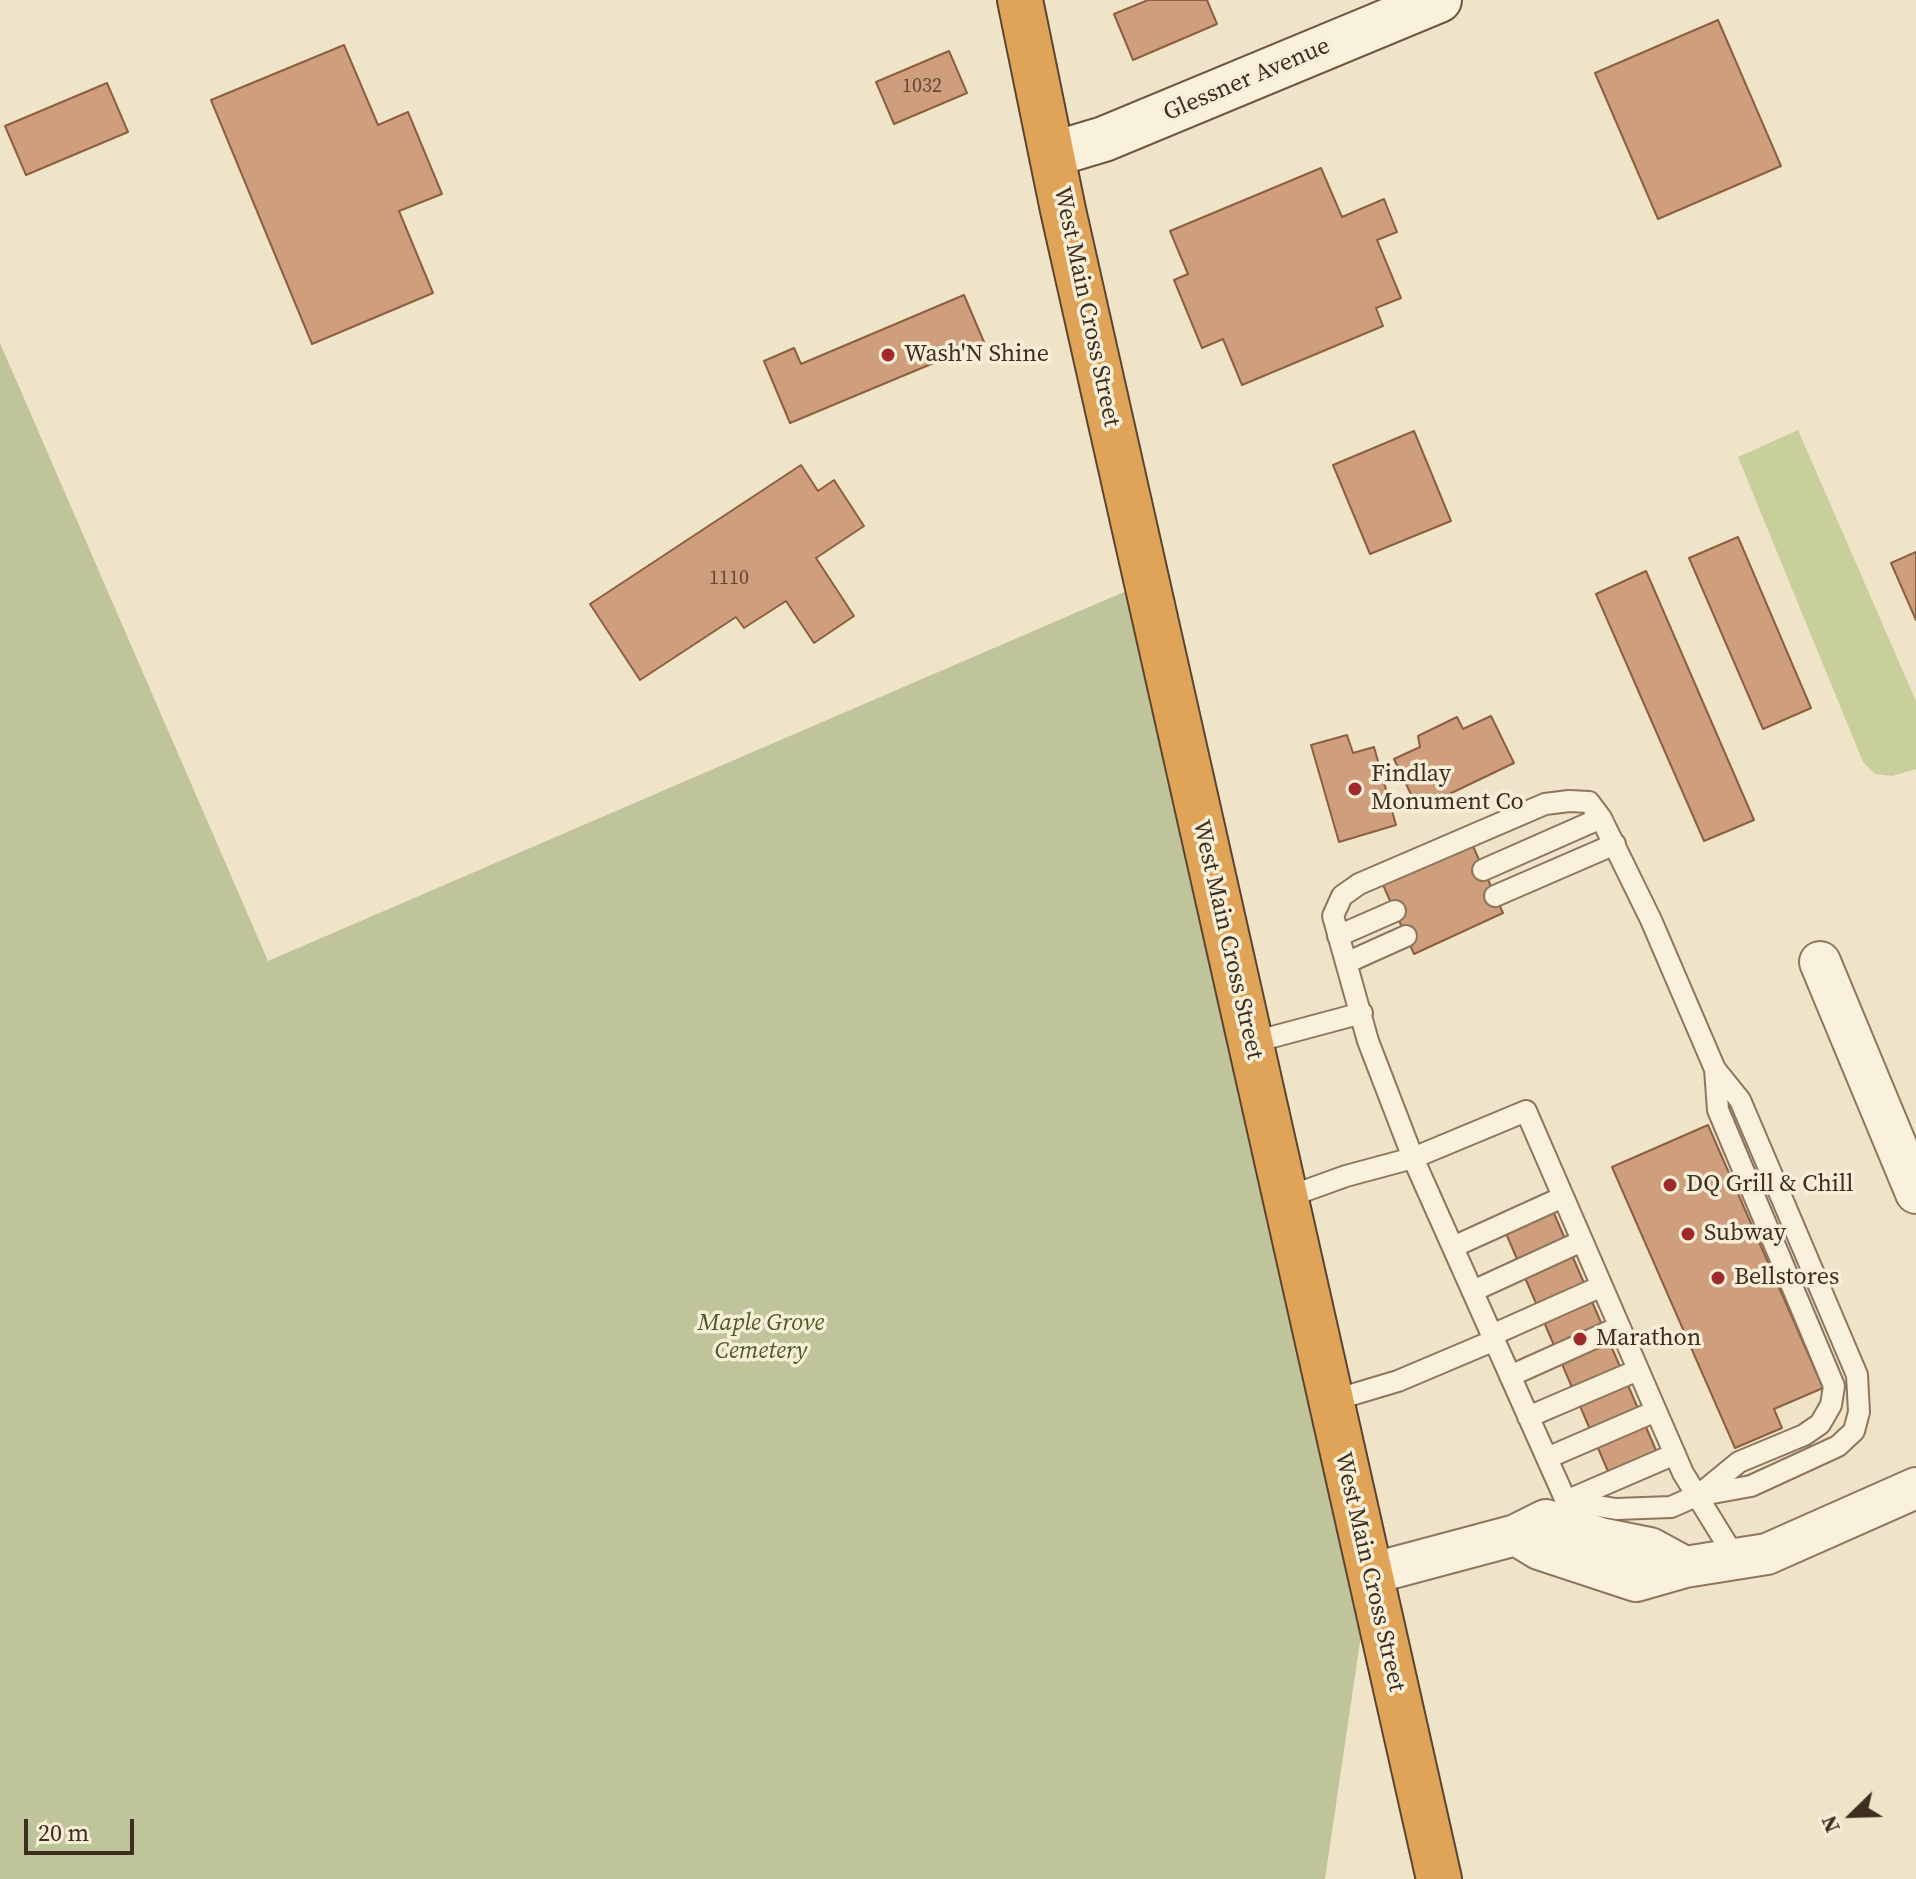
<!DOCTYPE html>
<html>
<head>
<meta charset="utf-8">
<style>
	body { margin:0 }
	#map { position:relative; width:1916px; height:1879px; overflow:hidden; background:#f0e4c8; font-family:"Source Serif 4",serif }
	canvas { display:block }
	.north { position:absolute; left:1812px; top:1775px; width:80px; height:80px; -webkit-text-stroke:6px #f7eed8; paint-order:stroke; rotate:247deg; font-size:22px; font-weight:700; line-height:32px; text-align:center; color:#3d2e20 }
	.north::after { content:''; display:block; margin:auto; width:28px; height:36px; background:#3d2e20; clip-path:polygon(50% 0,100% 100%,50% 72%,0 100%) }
	.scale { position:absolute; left:24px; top:1819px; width:110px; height:36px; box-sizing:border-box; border:4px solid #3d2e20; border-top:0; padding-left:10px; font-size:24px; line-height:28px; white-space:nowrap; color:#3d2e20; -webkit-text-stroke:6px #f7eed8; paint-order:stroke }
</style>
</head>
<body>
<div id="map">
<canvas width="1916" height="1879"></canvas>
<div class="north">N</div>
<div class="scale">20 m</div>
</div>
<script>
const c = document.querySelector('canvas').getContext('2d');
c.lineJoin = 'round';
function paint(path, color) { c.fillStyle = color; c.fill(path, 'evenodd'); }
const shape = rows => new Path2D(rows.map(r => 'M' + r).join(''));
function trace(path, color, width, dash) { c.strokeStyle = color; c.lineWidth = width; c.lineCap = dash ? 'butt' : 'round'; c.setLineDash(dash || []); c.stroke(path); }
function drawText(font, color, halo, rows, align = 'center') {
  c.font = font + ' "Source Serif 4",serif'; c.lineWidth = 7; c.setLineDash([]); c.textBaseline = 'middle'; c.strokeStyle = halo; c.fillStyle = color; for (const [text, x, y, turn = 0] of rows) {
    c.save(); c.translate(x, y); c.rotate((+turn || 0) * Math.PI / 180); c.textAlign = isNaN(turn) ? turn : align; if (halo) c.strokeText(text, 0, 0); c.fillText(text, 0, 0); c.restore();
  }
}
const green = shape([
	[1798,430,1916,701,1916,769,1892,776,1875,774,1863,762,1738,457]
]);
const cemetery = shape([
	[0,343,268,961,1147,582,1370,1574,1325,1879,0,1879]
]);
const building = shape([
	[1148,0,1207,0,1217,24,1133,60,1114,14,1148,0],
	[1718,20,1781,166,1658,219,1595,73,1718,20],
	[344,45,378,125,408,112,442,194,399,211,433,293,312,344,211,100,344,45],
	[949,51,967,93,894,124,876,82,949,51],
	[107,83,128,132,26,175,5,126,107,83],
	[1321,168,1342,217,1384,199,1397,232,1377,240,1401,298,1376,308,1383,326,1242,385,1223,339,1202,348,1174,280,1188,274,1170,231,1321,168],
	[964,295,984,342,790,423,764,361,794,348,801,364,964,295],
	[1414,431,1451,521,1370,554,1333,465,1414,431],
	[801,465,818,491,834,480,864,526,816,558,854,616,814,643,786,601,744,628,736,617,640,680,590,604,801,465],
	[1738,537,1811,708,1763,729,1689,558,1738,537],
	[1916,552,1916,620,1891,563,1916,552],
	[1646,571,1754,820,1704,841,1596,594,1646,571],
	[1491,716,1514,763,1418,809,1394,759,1420,747,1418,736,1457,717,1463,729,1491,716],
	[1347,735,1353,753,1374,747,1396,825,1339,842,1311,745,1347,735],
	[1472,844,1503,913,1414,954,1383,885,1472,844],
	[1708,1125,1823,1388,1774,1409,1782,1428,1735,1448,1612,1167,1708,1125],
	[1550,1204,1658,1455,1610,1476,1502,1224,1550,1204]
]);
const lane = shape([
	[1569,801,1589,802,1601,818,1651,920,1715,1069,1740,1100,1857,1375,1859,1412,1854,1431,1838,1446,1751,1486,1696,1496,1671,1507,1616,1509,1566,1501,1413,1158,1368,1041,1333,916,1342,896,1359,884,1545,804,1569,801],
	[1483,870,1601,818],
	[1495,896,1615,844],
	[1338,936,1395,911],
	[1346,963,1406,936],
	[1250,1043,1362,1013],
	[1285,1198,1346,1176,1413,1158,1526,1111,1683,1473,1736,1559],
	[1453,1247,1563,1197],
	[1473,1291,1582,1241],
	[1492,1335,1602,1286],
	[1510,1376,1619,1327],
	[1331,1401,1398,1381,1495,1340],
	[1528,1417,1638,1370],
	[1547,1458,1656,1411],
	[1700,1494,1739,1462,1804,1435,1820,1424,1831,1405,1834,1386,1718,1110,1715,1069],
	[1566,1501,1675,1454]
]);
const street = shape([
	[1820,962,1916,1193],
	[1685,1567,1650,1548,1600,1538,1546,1520,1516,1535,1539,1549,1636,1581,1685,1567,1767,1554,1916,1488],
	[1370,1574,1516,1535]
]);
const secondary = shape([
	[1054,154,1104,139,1439,0]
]);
const highway = shape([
	[1020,0,1063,210,1439,1879]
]);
const markers = [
	[888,355,8,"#9e2a2b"],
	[1355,789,8,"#9e2a2b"],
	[1670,1185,8,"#9e2a2b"],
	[1688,1234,8,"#9e2a2b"],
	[1718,1278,8,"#9e2a2b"],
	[1580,1339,8,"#9e2a2b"]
];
const numberNames = [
	["1032",922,87],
	["1110",729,579]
];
const streetNames = [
	["Glessner Avenue",1247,80,-23],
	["West Main Cross Street",1086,307,78],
	["West Main Cross Street",1227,940,77],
	["West Main Cross Street",1369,1572,77]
];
const poiNames = [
	["Wash'N Shine",904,355],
	["Findlay",1371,775],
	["Monument Co",1371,803],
	["DQ Grill & Chill",1686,1185],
	["Subway",1704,1234],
	["Bellstores",1734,1278],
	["Marathon",1596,1339]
];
const parkNames = [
	["Maple Grove",761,1324],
	["Cemetery",761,1352]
];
paint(green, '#c9cf9b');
paint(cemetery, '#bfc49a');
paint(building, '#cf9f7d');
trace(building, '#8d5f41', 2);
trace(lane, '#8d765c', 24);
trace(street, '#8d765c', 44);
trace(secondary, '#6f573f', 48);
trace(highway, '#5b4430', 48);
trace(lane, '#faf1dc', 20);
trace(street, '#faf1dc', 40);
trace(secondary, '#faf1dc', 44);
trace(highway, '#e0a458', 44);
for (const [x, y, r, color] of markers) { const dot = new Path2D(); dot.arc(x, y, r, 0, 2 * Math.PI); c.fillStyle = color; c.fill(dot); trace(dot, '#f7eed8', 3); }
drawText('20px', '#624a37', null, numberNames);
drawText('24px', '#3d2e20', '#f7eed8', streetNames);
drawText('24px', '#3d2e20', '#f7eed8', poiNames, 'left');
drawText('italic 24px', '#4d5a26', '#f7eed8', parkNames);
</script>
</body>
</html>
